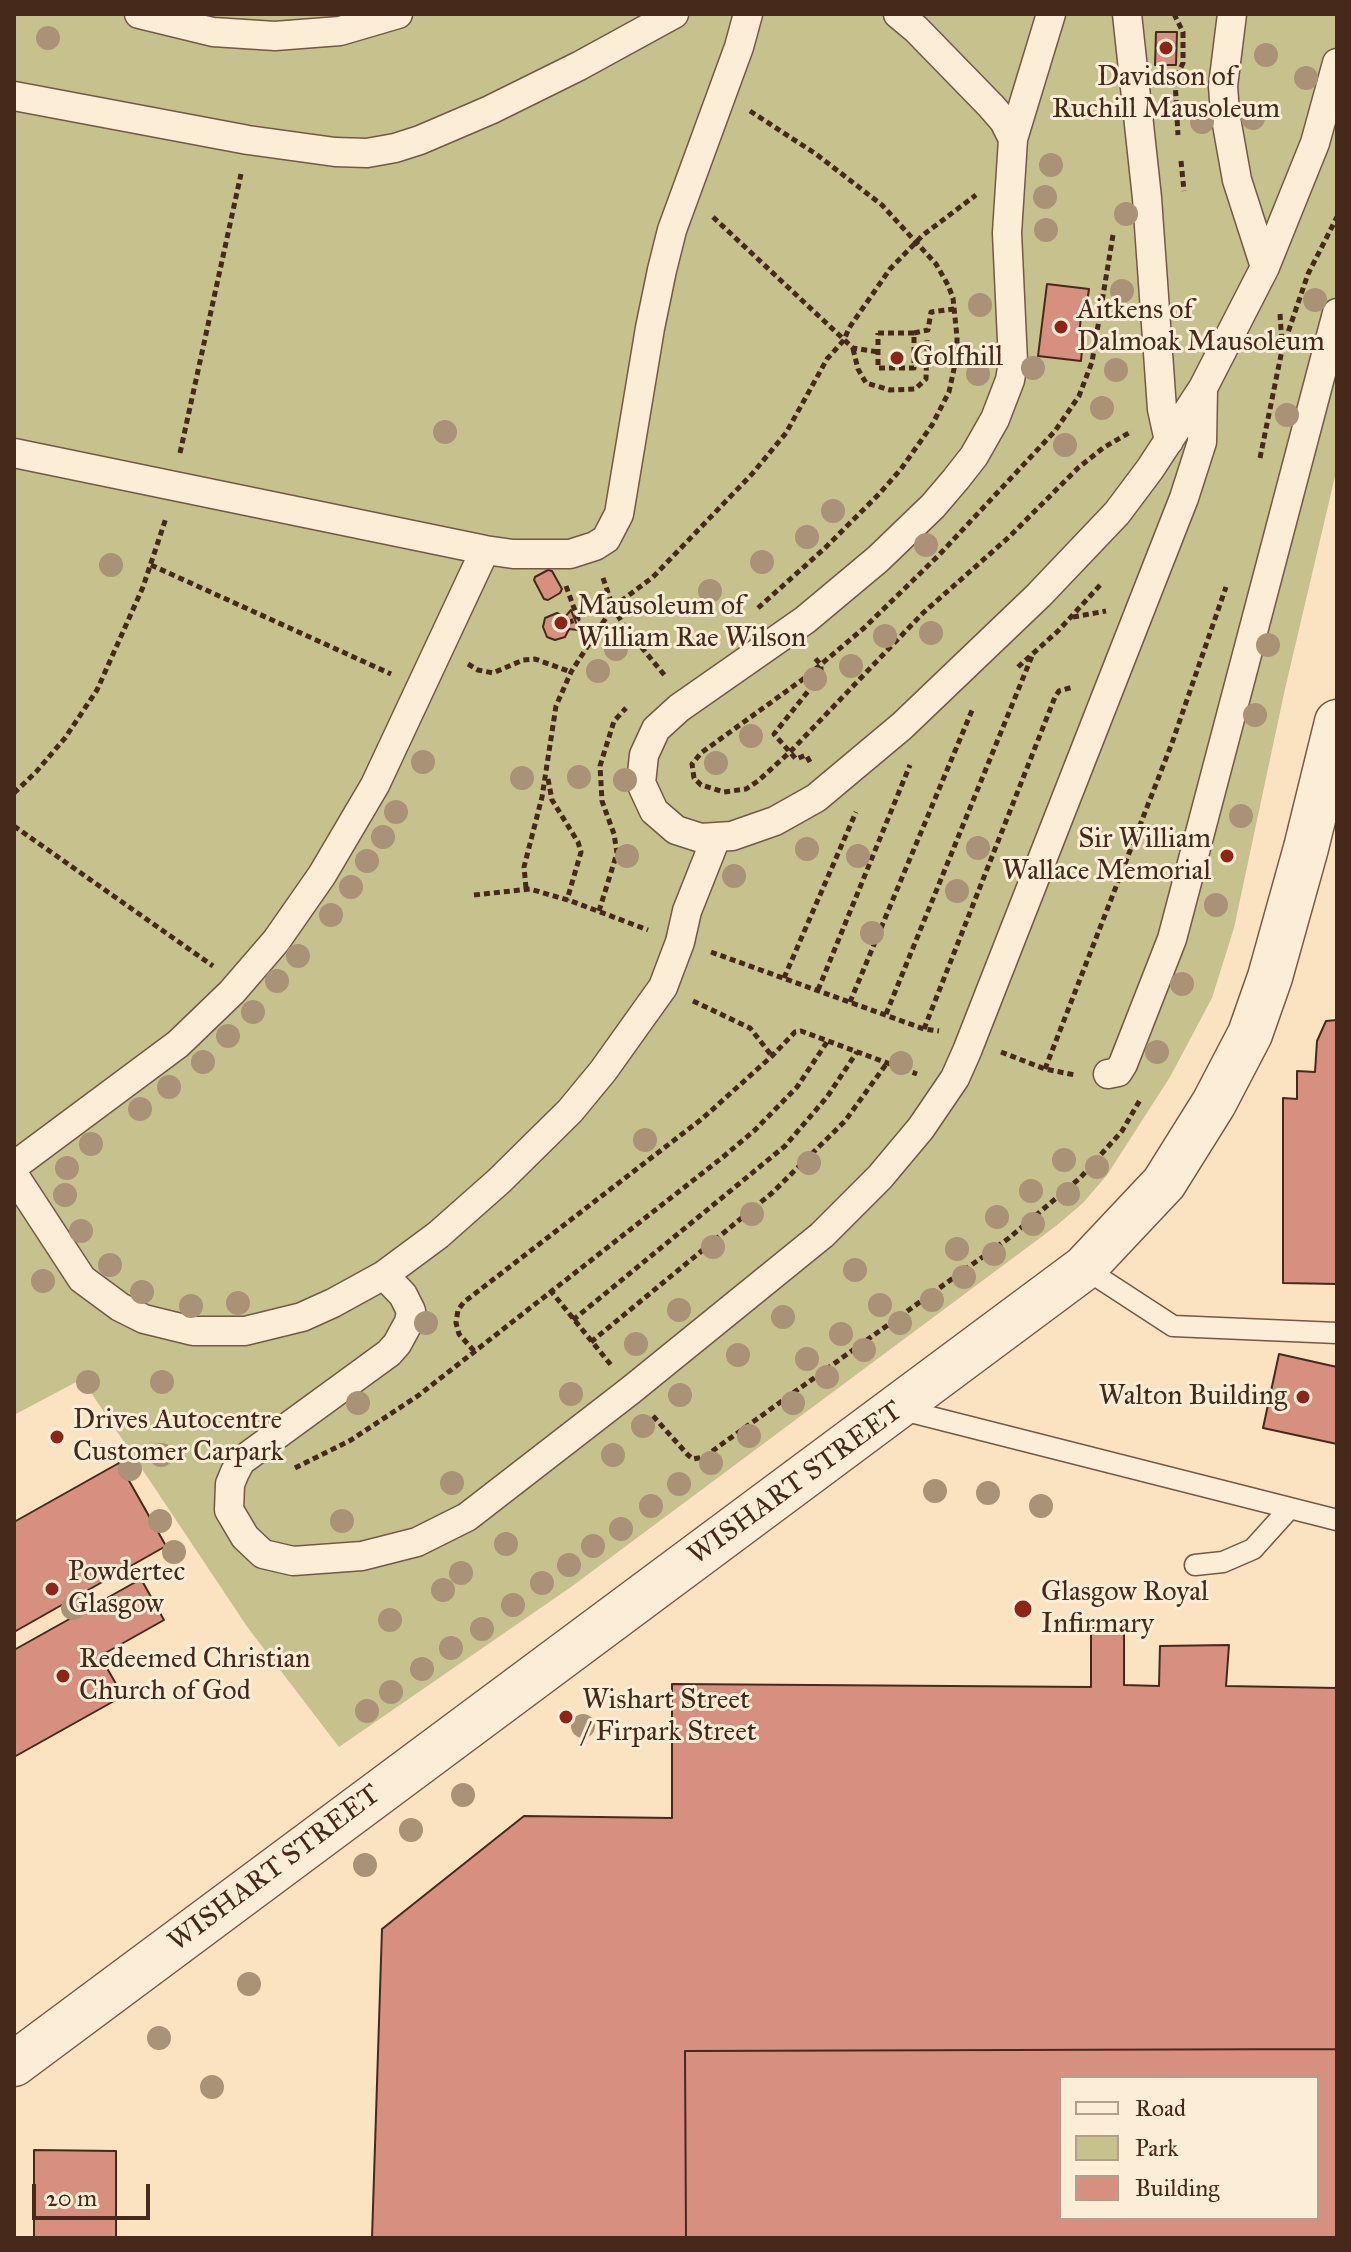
<!DOCTYPE html>
<html>
<head>
<meta charset="utf-8">
<style>
	body { margin:0 }
	#map { position:relative; width:1351px; height:2252px; overflow:hidden; background:#fbe3c2; font-family:"IM FELL Great Primer",serif }
	canvas { display:block }
	.frame { position:absolute; inset:0; border:16px solid #46291b; pointer-events:none }
	.legend { position:absolute; left:1059px; top:2076px; width:260px; height:144px; box-sizing:border-box; background:#fcedd7; border:2px solid #b39f8c; margin:0; padding:10px 14px; list-style:none; font-size:24px; color:#46291b }
	.legend li { display:flex; align-items:center; gap:16px; height:40px }
	.legend b { width:40px; border:2px solid #b39f8c }
	.scale { position:absolute; left:32px; top:2184px; width:118px; height:36px; box-sizing:border-box; border:4px solid #46291b; border-top:0; padding-left:10px; font-size:24px; line-height:28px; white-space:nowrap; color:#46291b; -webkit-text-stroke:6px #fcedd7; paint-order:stroke }
</style>
</head>
<body>
<div id="map">
<canvas width="1351" height="2252"></canvas>
<div class="frame"></div>
<ul class="legend">
<li><b style="height:10px;background:#fcedd7"></b>Road</li>
<li><b style="height:22px;background:#c7c18e"></b>Park</li>
<li><b style="height:22px;background:#d79080"></b>Building</li>
</ul>
<div class="scale">20 m</div>
</div>
<script>
const c = document.querySelector('canvas').getContext('2d');
c.lineJoin = 'round';
function paint(path, color) { c.fillStyle = color; c.fill(path, 'evenodd'); }
const shape = rows => new Path2D(rows.map(r => 'M' + r).join(''));
function trace(path, color, width, dash) { c.strokeStyle = color; c.lineWidth = width; c.lineCap = dash ? 'butt' : 'round'; c.setLineDash(dash || []); c.stroke(path); }
function drawText(font, color, halo, rows, align = 'center') {
  c.font = font + ' "IM FELL Great Primer",serif'; c.lineWidth = 6; c.setLineDash([]); c.textBaseline = 'middle'; c.strokeStyle = halo; c.fillStyle = color; for (const [text, x, y, turn = 0] of rows) {
    c.save(); c.translate(x, y); c.rotate((+turn || 0) * Math.PI / 180); c.textAlign = isNaN(turn) ? turn : align; if (halo) c.strokeText(text, 0, 0); c.fillText(text, 0, 0); c.restore();
  }
}
const green = shape([
	[14,14,1337,14,1337,468,1285,689,1234,928,1212,998,1170,1077,1107,1175,1083,1203,1056,1226,571,1587,339,1747,248,1628,82,1379,14,1415]
]);
const building = shape([
	[1156,32,1177,32,1176,65,1155,65,1156,32],
	[1047,284,1089,289,1085,316,1081,316,1079,337,1083,338,1081,361,1038,356,1047,284],
	[548,570,552,571,562,589,560,593,548,600,544,599,534,580,535,577,548,570],
	[571,610,579,630,569,629,565,637,555,640,547,637,543,627,545,618,557,613,565,617,571,610],
	[1337,1020,1337,1284,1283,1283,1283,1098,1297,1099,1297,1071,1315,1072,1317,1041,1326,1021,1337,1020],
	[1279,1354,1337,1367,1337,1444,1263,1428,1279,1354],
	[119,1463,166,1546,14,1632,14,1522,119,1463],
	[141,1579,164,1620,100,1656,123,1696,14,1757,14,1650,141,1579],
	[1091,1628,1124,1628,1124,1685,1159,1686,1160,1646,1229,1645,1226,1686,1337,1688,1337,2049,685,2051,686,2238,372,2238,382,1929,524,1816,672,1818,672,1684,1091,1687,1091,1628],
	[1337,2049,1337,2238,686,2238,685,2051,1337,2049],
	[1061,2078,1317,2078,1317,2218,1061,2218,1061,2078],
	[34,2150,116,2151,116,2238,34,2238,34,2150]
]);
const path = shape([
	[1174,14,1183,32,1183,63,1175,80,1178,135],
	[750,111,816,154,882,205,936,264,948,285,953,298,957,337,957,355,949,392,932,425,901,469,879,494,825,548,758,608],
	[1181,161,1184,191],
	[713,217,853,348,878,352],
	[1113,235,1092,362,1079,396,1055,431,939,555,864,628,806,677,701,753,692,764,694,778,701,785,724,792,746,789,758,781,790,752,923,613,1009,537,1078,468,1103,448,1132,431],
	[1280,314,1282,344],
	[878,333,914,333,914,368,878,368,878,333],
	[914,333,928,330,931,312,954,309],
	[853,349,858,369,866,383,890,390,915,389,926,379,927,340],
	[180,453,241,174],
	[1260,458,1282,350,1308,274,1337,217],
	[151,565,391,674],
	[603,578,613,607,624,626,666,677],
	[566,586,578,619,567,623],
	[1073,617,1106,611],
	[468,664,478,670,493,673,523,660,535,659,571,672],
	[1018,667,1058,631,1102,583],
	[810,762,806,755,796,759,774,734,821,675,821,665,813,656],
	[548,779,552,800,578,842,581,852,567,900],
	[14,793,36,772,65,738,97,690,143,587,166,518],
	[14,826,213,966],
	[526,888,524,867,542,797,556,706,571,672,613,607,653,577,752,474,786,433,827,359,844,340,849,328,890,269,923,235,976,195],
	[474,895,530,889,571,901,648,930],
	[599,911,617,853,614,834,602,801,600,766,614,721,626,708],
	[711,952,924,1029,939,1031],
	[784,978,856,812],
	[818,990,910,765],
	[693,1001,750,1028,772,1056],
	[850,1002,973,708],
	[886,1014,1032,656],
	[924,1029,1055,697,1059,691,1073,687],
	[1001,1052,1045,1069,1075,1075],
	[1045,1069,1172,743,1226,587],
	[550,1290,611,1365],
	[573,1320,785,1146,827,1097,857,1052],
	[591,1342,772,1193,845,1121,887,1063],
	[474,1351,459,1334,456,1323,458,1310,464,1302,703,1118,772,1056,795,1032,801,1031,917,1074],
	[653,1416,688,1455,693,1459,704,1457,1009,1238,1080,1178,1122,1131,1140,1100],
	[295,1468,351,1440,419,1395,723,1157,755,1130,797,1087,827,1042]
]);
const service = shape([
	[1084,1268,1173,1326,1337,1333],
	[899,1409,1337,1520],
	[1195,1565,1223,1562,1253,1549,1290,1508]
]);
const pedestrian = shape([
	[139,14,213,32,275,36,340,31,398,14],
	[898,14,916,29,991,106,1004,121,1013,139],
	[1051,14,1013,139,1007,233,1013,362,1010,380,995,419,974,456,956,479,933,506,878,559,805,620,679,708,656,729,644,755,641,783,654,811,676,830,701,838,732,836,775,821,816,798,902,726,1039,595,1117,513,1150,469,1203,388,1265,267,1315,143,1337,63],
	[1127,14,1147,198,1162,409,1169,441],
	[1232,14,1223,86,1225,113,1237,180,1265,267],
	[14,96,248,140,335,152,367,153,395,148,420,140,490,110,579,66,674,14],
	[14,453,485,550,513,554,570,554,595,546,606,539,619,514,650,328,662,270,672,230,739,47,748,14],
	[1108,1074,1118,1072,1123,1064,1172,939,1337,313],
	[14,1166,178,1044,232,992,276,941,322,875,375,785,485,550],
	[14,1175,82,1279,120,1307,144,1319,193,1331,245,1331,302,1317,333,1303,384,1275,438,1235,499,1181,570,1111,603,1071,663,987,680,942,687,911,716,838],
	[384,1275,403,1295,411,1311,409,1322,397,1344,389,1353,241,1461,235,1472,230,1484,229,1510,245,1537,263,1554,293,1561,362,1556,417,1542,467,1517,631,1390,822,1235,880,1177,921,1128,955,1078,967,1051,1184,498,1202,442,1203,388]
]);
const tertiary = shape([
	[14,2064,1084,1268,1164,1183,1214,1103,1250,1034,1270,977,1306,848,1337,722]
]);
const trees = [
	[48,38],
	[1266,55],
	[1306,78],
	[1253,118],
	[1202,122],
	[1051,165],
	[1045,197],
	[1126,214],
	[1046,230],
	[1122,291],
	[1315,300],
	[980,305],
	[1033,368],
	[1116,370],
	[978,374],
	[1102,408],
	[1287,415],
	[445,432],
	[1065,445],
	[833,511],
	[807,537],
	[926,545],
	[762,562],
	[111,565],
	[710,591],
	[931,633],
	[885,636],
	[1268,645],
	[616,649],
	[851,666],
	[598,671],
	[815,679],
	[1255,715],
	[751,736],
	[423,762],
	[716,763],
	[579,777],
	[522,778],
	[625,780],
	[396,812],
	[1241,816],
	[383,837],
	[978,848],
	[807,849],
	[627,856],
	[858,856],
	[367,861],
	[734,876],
	[351,887],
	[957,891],
	[1216,905],
	[331,915],
	[872,933],
	[298,956],
	[277,981],
	[1182,984],
	[253,1012],
	[228,1036],
	[1157,1052],
	[203,1062],
	[901,1063],
	[169,1087],
	[140,1109],
	[645,1140],
	[91,1144],
	[1064,1160],
	[809,1163],
	[1097,1167],
	[67,1168],
	[1031,1191],
	[1068,1194],
	[65,1195],
	[752,1214],
	[997,1217],
	[1033,1224],
	[81,1231],
	[713,1247],
	[957,1249],
	[994,1254],
	[110,1265],
	[855,1270],
	[964,1277],
	[43,1281],
	[142,1292],
	[932,1300],
	[238,1303],
	[880,1305],
	[191,1306],
	[679,1310],
	[783,1317],
	[426,1323],
	[900,1323],
	[841,1334],
	[636,1344],
	[864,1350],
	[738,1355],
	[807,1359],
	[827,1377],
	[88,1382],
	[162,1382],
	[571,1394],
	[680,1395],
	[358,1403],
	[793,1403],
	[643,1426],
	[749,1436],
	[161,1455],
	[613,1455],
	[711,1463],
	[130,1469],
	[452,1483],
	[679,1484],
	[935,1491],
	[988,1493],
	[651,1506],
	[1041,1506],
	[160,1521],
	[342,1521],
	[621,1529],
	[506,1544],
	[593,1546],
	[174,1552],
	[569,1565],
	[461,1573],
	[542,1583],
	[443,1590],
	[513,1605],
	[73,1608],
	[390,1620],
	[482,1629],
	[451,1648],
	[422,1669],
	[391,1692],
	[367,1711],
	[583,1726],
	[463,1795],
	[411,1830],
	[365,1865],
	[249,1984],
	[159,2038],
	[212,2087]
];
const markers = [
	[1166,48,8,"#8f2418"],
	[1061,327,8,"#8f2418"],
	[897,358,8,"#8f2418"],
	[561,623,8,"#8f2418"],
	[1227,856,8,"#8f2418"],
	[1303,1397,8,"#8f2418"],
	[57,1437,8,"#8f2418"],
	[52,1589,8,"#8f2418"],
	[1023,1609,10,"#8f2418"],
	[63,1676,8,"#8f2418"],
	[566,1717,8,"#8f2418"]
];
const poiNames = [
	["Davidson of",1166,78,"center"],
	["Ruchill Mausoleum",1166,110,"center"],
	["Aitkens of",1077,311],
	["Dalmoak Mausoleum",1077,343],
	["Golfhill",913,358],
	["Mausoleum of",577,607],
	["William Rae Wilson",577,639],
	["Sir William",1211,840,"right"],
	["Wallace Memorial",1211,872,"right"],
	["Walton Building",1287,1397,"right"],
	["Drives Autocentre",73,1421],
	["Customer Carpark",73,1453],
	["Powdertec",68,1573],
	["Glasgow",68,1605],
	["Glasgow Royal",1041,1593],
	["Infirmary",1041,1625],
	["Redeemed Christian",79,1660],
	["Church of God",79,1692],
	["Wishart Street",582,1701],
	["/ Firpark Street",582,1733]
];
const streetNames = [
	["WISHART STREET",796,1484,-36],
	["WISHART STREET",275,1869,-37]
];
paint(green, '#c7c18e');
paint(building, '#d79080');
trace(building, '#46291b', 2);
trace(service, '#735845', 23);
trace(pedestrian, '#735845', 31);
trace(tertiary, '#735845', 47);
trace(path, '#46291b', 5, [6, 4]);
trace(service, '#fcedd7', 20);
trace(pedestrian, '#fcedd7', 28);
trace(tertiary, '#fcedd7', 44);
c.fillStyle = '#a99276';
for (const [x, y] of trees) { c.beginPath(); c.arc(x, y, 12, 0, 2 * Math.PI); c.fill(); }
for (const [x, y, r, color] of markers) { const dot = new Path2D(); dot.arc(x, y, r, 0, 2 * Math.PI); c.fillStyle = color; c.fill(dot); trace(dot, '#fcedd7', 3); }
drawText('28px', '#46291b', '#fcedd7', poiNames, 'left');
drawText('28px', '#46291b', '#fcedd7', streetNames);
</script>
</body>
</html>
